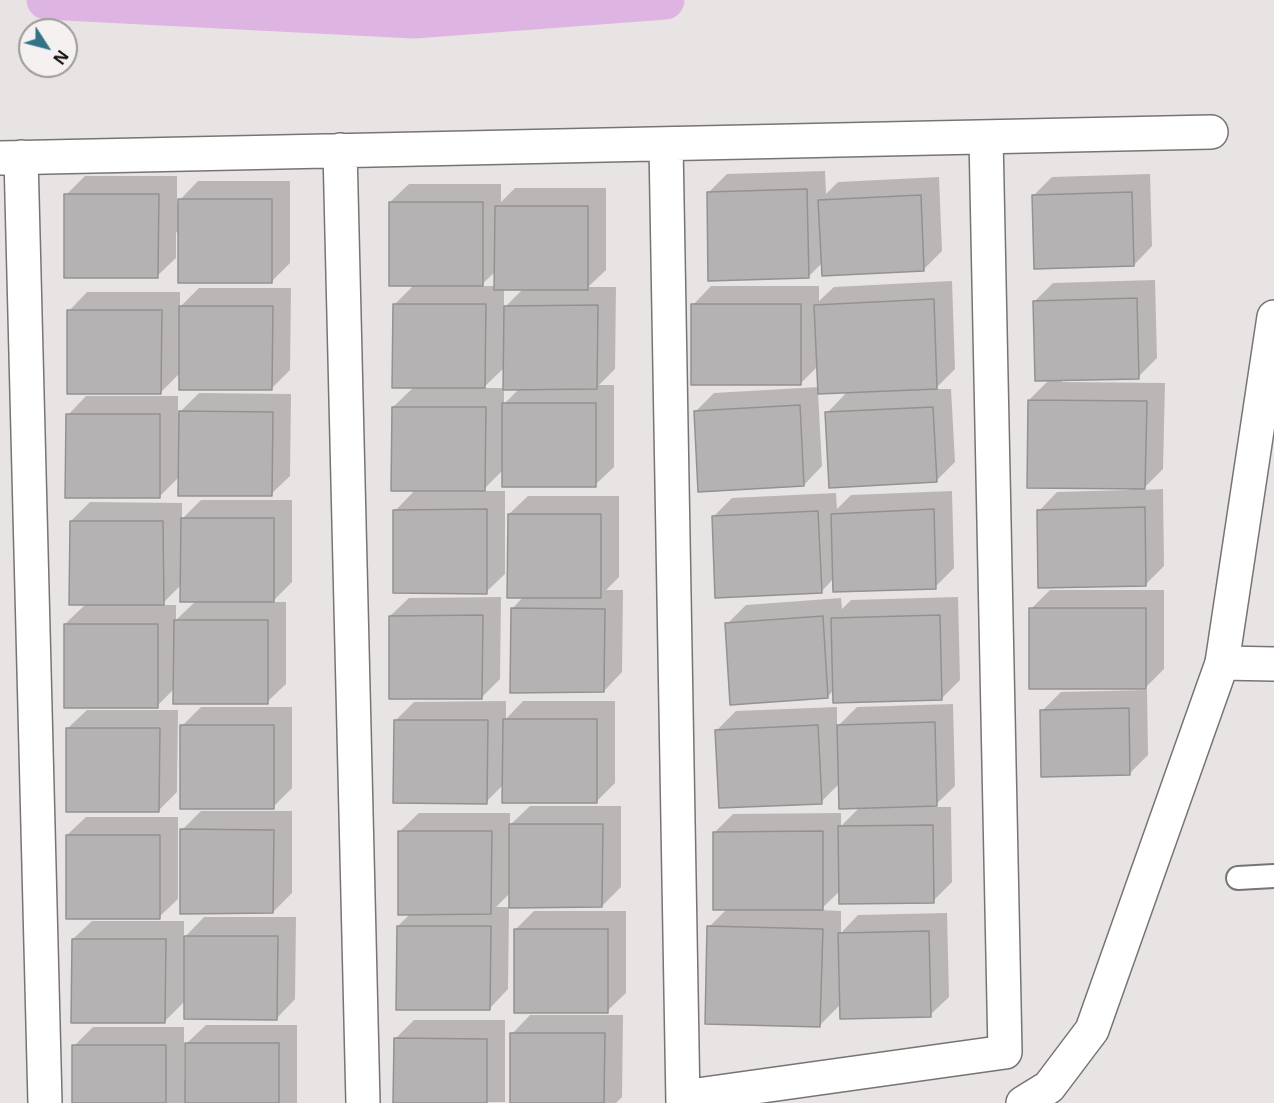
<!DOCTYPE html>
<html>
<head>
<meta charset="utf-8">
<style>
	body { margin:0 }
	#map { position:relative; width:1274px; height:1103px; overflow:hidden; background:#e8e4e3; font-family:"Open Sans",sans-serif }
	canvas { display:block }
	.north { position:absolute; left:18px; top:18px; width:60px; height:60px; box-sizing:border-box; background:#f5f1f1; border:2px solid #9c9999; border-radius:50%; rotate:126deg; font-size:16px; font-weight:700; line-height:24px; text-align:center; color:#161514 }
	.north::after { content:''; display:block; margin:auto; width:21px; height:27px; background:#337287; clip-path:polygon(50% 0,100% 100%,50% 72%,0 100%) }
</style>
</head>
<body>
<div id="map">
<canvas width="1274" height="1103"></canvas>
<div class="north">N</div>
</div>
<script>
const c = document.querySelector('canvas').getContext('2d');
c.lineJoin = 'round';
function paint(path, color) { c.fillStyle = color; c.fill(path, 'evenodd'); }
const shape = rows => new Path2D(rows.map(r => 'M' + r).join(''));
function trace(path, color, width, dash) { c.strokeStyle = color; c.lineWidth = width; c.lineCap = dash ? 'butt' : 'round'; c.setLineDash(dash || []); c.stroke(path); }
const shadow = shape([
	[825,171,826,194,838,182,939,177,942,251,923,270,823,262,808,277,708,193,727,174],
	[1150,174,1152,246,1134,265,1034,195,1052,177],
	[85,176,177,176,177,203,198,181,290,181,290,263,271,282,176,232,176,258,157,276,66,195],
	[409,184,501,184,501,202,515,188,606,188,606,270,588,287,616,287,615,369,599,385,614,385,614,467,595,485,503,470,482,491,505,491,505,574,486,592,395,511,416,489,393,407,414,387,394,305,415,284,390,202],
	[496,271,495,286,480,286],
	[504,289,523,289,504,308],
	[505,367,520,388,504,404,504,388,483,388],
	[1155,280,1157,358,1138,377,1062,379,1062,382,1165,383,1163,469,1142,490,1163,489,1164,566,1146,584,1039,511,1057,492,1129,490,1129,488,1029,400,1050,379,1035,301,1053,283],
	[952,281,955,369,935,389,951,389,955,462,936,481,827,413,848,391,818,393,822,466,804,485,695,412,714,393,819,387,818,366,800,384,693,305,711,286,819,286,819,301,834,287],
	[199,288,291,288,290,370,272,388,180,373,160,393,69,311,87,292,180,292,180,307],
	[199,393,291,394,290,476,271,494,180,476,159,497,68,415,86,396,178,396,178,414],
	[952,491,954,568,935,587,834,578,821,592,713,517,732,498,836,493,837,509,851,495],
	[528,496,619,496,619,577,606,590,623,590,622,672,604,691,512,609,524,596,509,514],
	[201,500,292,500,292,582,272,602,286,602,286,684,267,702,175,688,157,706,65,624,87,603,71,521,90,502,182,503,182,519],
	[182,584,196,601,176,620,176,605,161,605],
	[1050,590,1164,590,1164,669,1146,687,1031,609],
	[501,597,500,679,481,698,390,616,409,598],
	[958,597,960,680,941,699,834,690,828,696,727,624,746,605,841,598,842,609,851,600],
	[1147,690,1148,755,1130,773,1042,711,1061,692],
	[506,701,506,719,523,701,615,701,615,783,596,802,504,784,486,802,395,721,414,702],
	[953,704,955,786,933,807,951,807,952,882,933,901,841,890,820,910,841,911,841,933,858,915,947,913,949,997,930,1015,841,1004,820,1025,709,927,727,909,714,833,733,814,841,813,841,826,860,807,840,783,821,802,717,730,736,711,837,707,837,727,857,707],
	[201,707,292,707,292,788,273,807,182,726],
	[87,710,178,710,177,792,159,810,68,728],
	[530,806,621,806,621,887,602,906,510,893,496,907,509,907,508,989,490,1008,398,926,411,913,400,831,419,813,510,813,510,825],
	[201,811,292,811,292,893,273,912,182,830],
	[86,817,178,817,178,899,159,917,67,835],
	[534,911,626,911,626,993,607,1011,516,929],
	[204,917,296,917,295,999,277,1018,185,1001,165,1021,73,939,92,921,184,921,184,938],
	[530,1015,623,1015,622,1097,616,1103,511,1103,512,1034],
	[414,1020,505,1020,505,1102,394,1103,395,1039],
	[206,1025,297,1025,297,1103,73,1103,74,1046,93,1027,184,1027,184,1081,187,1081,187,1043]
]);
const canal = shape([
	[46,0,414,19,665,0]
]);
const building = shape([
	[807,189,809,278,708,281,707,192,807,189],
	[1132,192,1134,266,1034,269,1032,195,1132,192],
	[64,194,159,194,158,278,64,278,64,194],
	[921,195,924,271,822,276,818,200,921,195],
	[178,199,272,199,272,283,178,283,178,199],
	[389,202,483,202,483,286,389,286,389,202],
	[495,206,588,206,588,290,494,290,495,206],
	[1137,298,1139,379,1035,381,1033,301,1137,298],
	[934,299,937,389,818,394,814,305,934,299],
	[393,304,486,304,485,388,392,388,393,304],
	[691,304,801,304,801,385,691,385,691,304],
	[598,305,597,389,503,390,504,306,598,305],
	[179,306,273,306,272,390,179,390,179,306],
	[67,310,162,310,161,394,67,394,67,310],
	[1028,400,1147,401,1145,489,1027,488,1028,400],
	[502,403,596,403,596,487,502,487,502,403],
	[800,405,804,486,698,492,694,411,800,405],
	[392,407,486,407,485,491,391,491,392,407],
	[933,407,937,482,829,488,825,412,933,407],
	[179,411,273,412,272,496,178,496,179,411],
	[66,414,160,414,160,498,65,498,66,414],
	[1145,507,1146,586,1038,588,1037,510,1145,507],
	[487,509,487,594,393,593,393,510,487,509],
	[934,509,936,589,833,592,831,514,934,509],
	[818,511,822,593,715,598,712,516,818,511],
	[508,514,601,514,601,598,507,598,508,514],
	[181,518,274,518,274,602,180,602,181,518],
	[70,521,163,521,164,605,69,605,70,521],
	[511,608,605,609,604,692,510,693,511,608],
	[1029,608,1146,608,1146,689,1029,689,1029,608],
	[483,615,482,699,389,699,389,616,483,615],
	[940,615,942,700,833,703,831,618,940,615],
	[823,616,828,698,730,705,725,623,823,616],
	[174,620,268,620,268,704,173,704,174,620],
	[64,624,158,624,158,708,64,708,64,624],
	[1129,708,1130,775,1041,777,1040,710,1129,708],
	[503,719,597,719,597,803,502,803,503,719],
	[394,720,488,720,487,804,393,803,394,720],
	[935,722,937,806,839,809,837,725,935,722],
	[180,725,274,725,274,809,180,809,180,725],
	[818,725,822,804,719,808,715,730,818,725],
	[66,728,160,728,159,812,66,812,66,728],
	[509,824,603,824,602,907,509,908,509,824],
	[933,825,934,903,839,904,838,826,933,825],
	[180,829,274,830,273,913,180,914,180,829],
	[398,831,492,831,491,914,398,915,398,831],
	[823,831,823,910,713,910,713,832,823,831],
	[66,835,160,835,160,919,66,919,66,835],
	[397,926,491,926,490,1010,396,1010,397,926],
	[707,926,823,929,820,1027,705,1024,707,926],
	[514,929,608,929,608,1013,514,1013,514,929],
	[929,931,931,1017,840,1019,838,933,929,931],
	[184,936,278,936,277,1020,184,1019,184,936],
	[72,939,166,939,165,1023,71,1023,72,939],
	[510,1033,605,1033,604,1103,510,1103,510,1033],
	[394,1038,487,1039,487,1103,393,1103,394,1038],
	[185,1043,279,1043,279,1103,185,1103,185,1043],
	[72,1045,166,1045,166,1103,72,1103,72,1045]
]);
const lane = shape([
	[1238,878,1274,876]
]);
const street = shape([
	[666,144,683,1103],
	[340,150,363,1103],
	[21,157,45,1103],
	[0,158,1211,132],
	[1222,663,1274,664],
	[683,1097,1005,1052,986,137]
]);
const secondary = shape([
	[1023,1103,1049,1087,1092,1030,1222,663,1274,317]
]);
paint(shadow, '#0003');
trace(canal, '#deb4e2', 39);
paint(building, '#b5b2b3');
trace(building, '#949192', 1.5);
trace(lane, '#787474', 26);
trace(street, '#787474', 36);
trace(secondary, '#787474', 36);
trace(lane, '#fff', 22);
trace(street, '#fff', 33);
trace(secondary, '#fff', 33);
</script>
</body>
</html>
